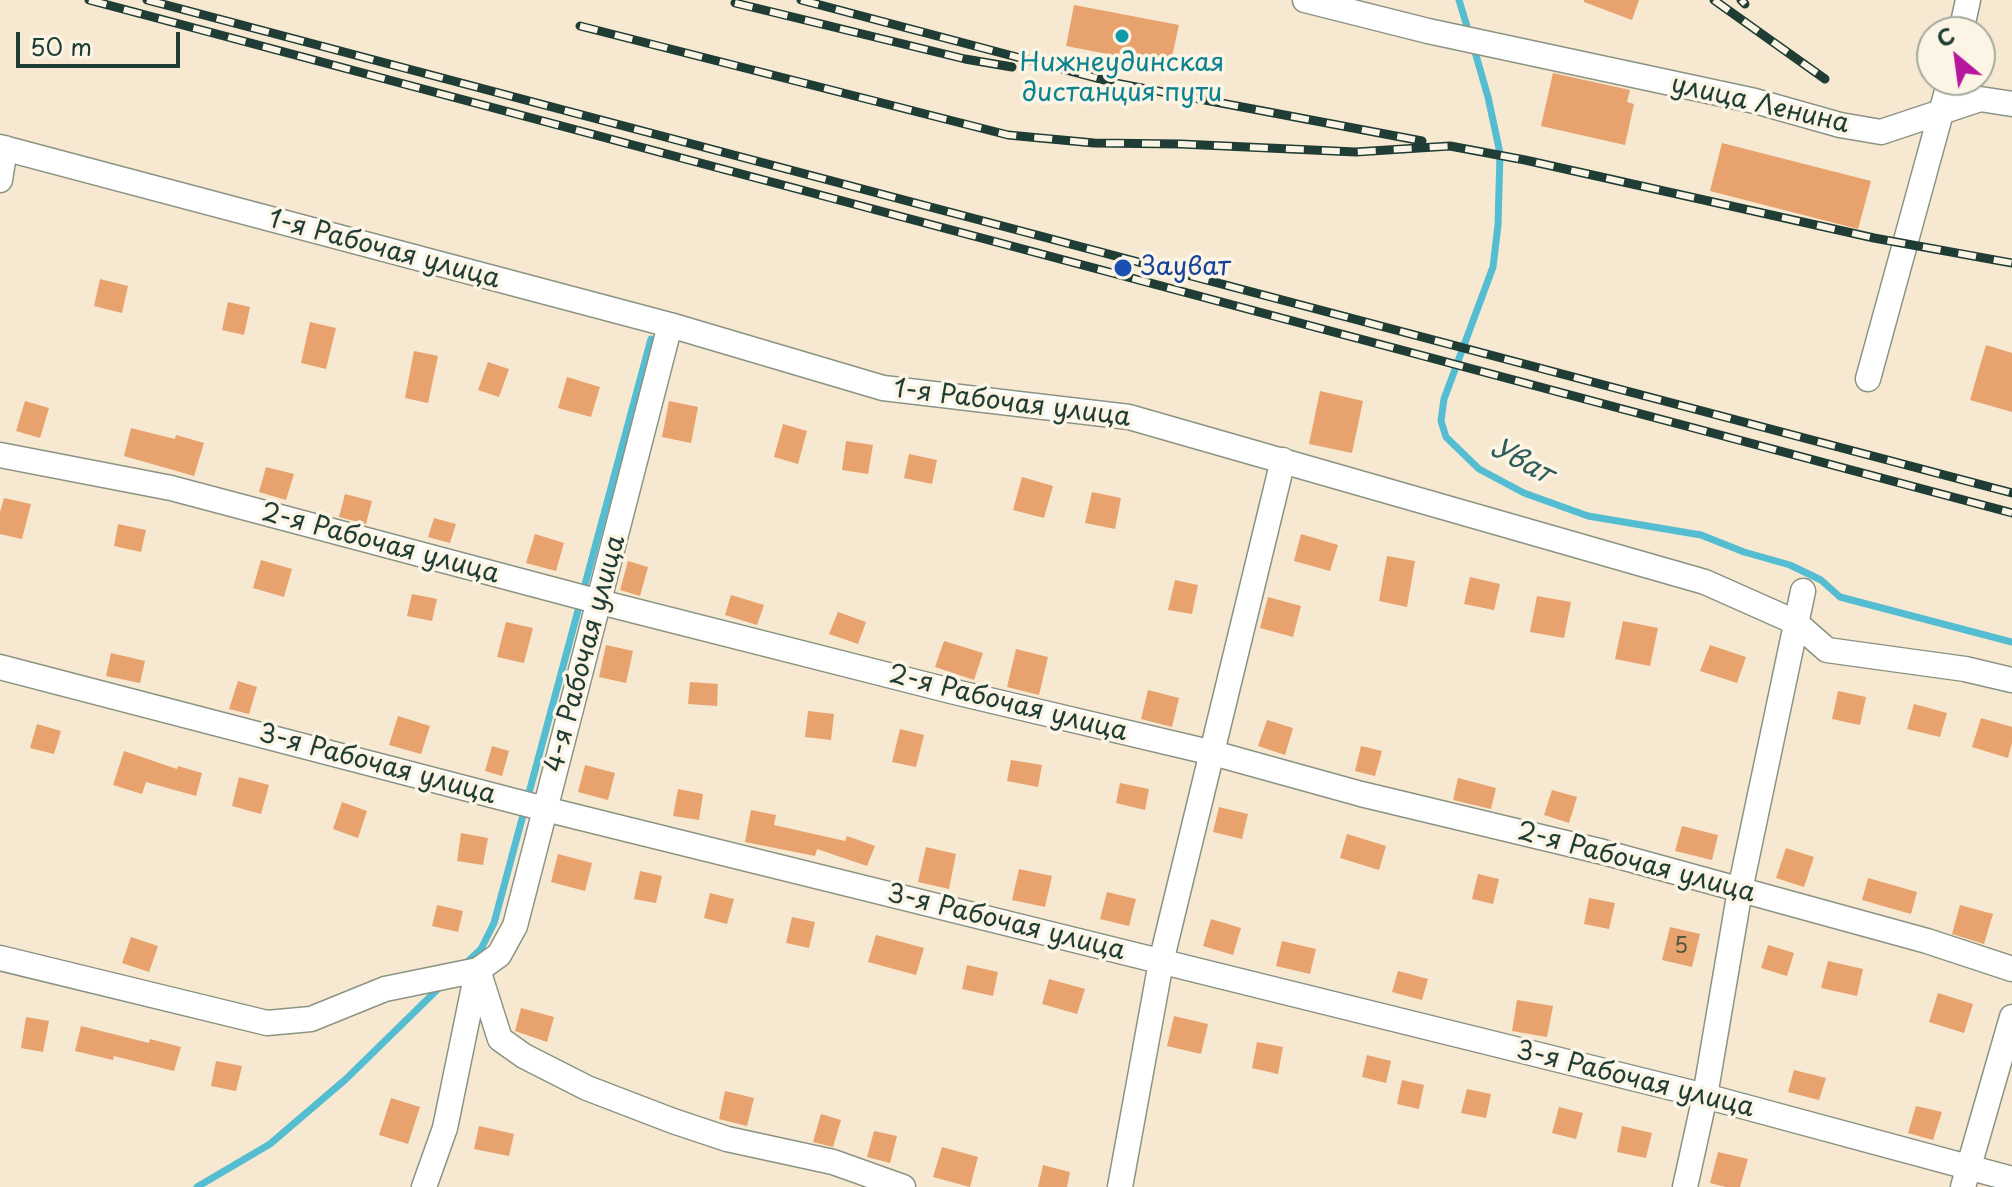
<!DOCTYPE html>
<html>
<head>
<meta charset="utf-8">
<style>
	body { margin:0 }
	#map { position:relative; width:2012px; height:1187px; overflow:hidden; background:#f7e9d1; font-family:"Playpen Sans",sans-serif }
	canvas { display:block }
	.north { position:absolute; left:1916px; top:16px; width:80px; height:80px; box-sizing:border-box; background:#fcf5e5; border:2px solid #a4ab9e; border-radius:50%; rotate:331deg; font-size:22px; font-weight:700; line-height:32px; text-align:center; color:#1f3d34 }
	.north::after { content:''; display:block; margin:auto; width:28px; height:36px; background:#b5179e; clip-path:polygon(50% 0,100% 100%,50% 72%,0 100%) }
	.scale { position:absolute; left:16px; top:32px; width:164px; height:36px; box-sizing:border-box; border:4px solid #1f3d34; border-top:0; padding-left:10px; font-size:24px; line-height:28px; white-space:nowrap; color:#1f3d34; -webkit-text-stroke:6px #fcf5e5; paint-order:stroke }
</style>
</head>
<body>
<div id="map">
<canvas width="2012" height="1187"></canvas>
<div class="north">С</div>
<div class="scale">50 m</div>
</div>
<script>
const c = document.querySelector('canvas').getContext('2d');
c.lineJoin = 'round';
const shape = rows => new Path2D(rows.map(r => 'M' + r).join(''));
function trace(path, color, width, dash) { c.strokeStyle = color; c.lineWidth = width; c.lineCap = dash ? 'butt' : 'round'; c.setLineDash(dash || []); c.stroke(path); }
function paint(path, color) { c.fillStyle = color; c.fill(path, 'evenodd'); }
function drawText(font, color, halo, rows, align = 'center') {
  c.font = font + ' "Playpen Sans",sans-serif'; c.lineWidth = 7; c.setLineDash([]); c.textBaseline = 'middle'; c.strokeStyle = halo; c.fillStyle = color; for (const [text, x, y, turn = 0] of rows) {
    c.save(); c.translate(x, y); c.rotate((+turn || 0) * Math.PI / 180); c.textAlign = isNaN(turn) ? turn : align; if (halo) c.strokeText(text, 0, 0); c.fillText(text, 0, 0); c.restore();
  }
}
const stream = shape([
	[1459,0,1469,33],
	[1473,45,1488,97,1500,153,1498,225,1493,267,1444,399,1441,421,1446,437,1479,469,1524,493,1588,516,1701,535,1744,552,1790,565,1821,580,1840,597,2012,642],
	[465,964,481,949,494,923,651,339],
	[197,1187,270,1144,346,1079,441,986]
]);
const building = shape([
	[1584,0,1639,0,1632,20,1584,2],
	[1074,5,1179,25,1170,66,1066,46],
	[1553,73,1630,90,1627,102,1634,104,1625,145,1541,126],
	[1722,143,1871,181,1858,229,1710,191],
	[100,279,128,286,122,313,94,306],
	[228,302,250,307,244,335,222,330],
	[310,322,336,328,326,369,301,363],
	[1986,345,2012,353,2012,412,1970,400],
	[414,351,438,356,428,403,405,398],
	[488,362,509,369,499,397,478,390],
	[567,377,600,387,591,417,558,408],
	[1320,391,1363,401,1352,453,1309,444],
	[25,401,49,408,40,438,16,431],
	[669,401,698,407,691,443,662,437],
	[783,424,807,431,798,464,774,457],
	[131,428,175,439,176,435,204,443,194,476,124,456],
	[846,441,873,445,868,474,842,470],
	[909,454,937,460,932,484,904,478],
	[266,467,294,474,286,500,259,492],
	[1022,477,1053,486,1044,518,1013,510],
	[1092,492,1121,498,1115,529,1085,523],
	[345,494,372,501,366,524,339,517],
	[4,498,31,504,22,539,0,534,0,512],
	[434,518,456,524,450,543,428,537],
	[118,524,146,530,141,552,114,546],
	[535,534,564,543,556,571,526,563],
	[1301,534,1338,545,1330,571,1294,561],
	[1387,556,1415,561,1407,607,1379,601],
	[261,560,292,569,284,597,253,588],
	[628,561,648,567,640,596,620,590],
	[1470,577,1500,584,1494,610,1464,604],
	[1175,580,1198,585,1192,614,1168,610],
	[412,594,437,599,432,621,407,616],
	[731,595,764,605,757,625,725,615],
	[1537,596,1571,602,1564,638,1530,632],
	[1268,597,1301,606,1293,637,1260,628],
	[838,612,866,622,858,644,829,634],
	[1623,621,1658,628,1650,666,1615,659],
	[506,622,533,628,524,663,497,657],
	[944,641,983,653,974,680,935,667],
	[606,645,633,651,626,683,599,677],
	[1710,645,1746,657,1737,683,1700,671],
	[1016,649,1048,657,1039,695,1007,687],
	[111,653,145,661,140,683,106,676],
	[238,681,257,687,249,714,229,709],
	[690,682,718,684,717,706,688,704],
	[1148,690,1179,698,1172,727,1141,719],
	[1838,691,1866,697,1860,725,1832,719],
	[1914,704,1947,713,1940,737,1907,729],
	[808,711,834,714,831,740,805,737],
	[398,716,430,726,421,754,389,745],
	[1981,718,2012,727,2012,743,2008,758,1972,747],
	[1267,720,1293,728,1285,755,1258,746],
	[37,724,61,731,54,754,30,748],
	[900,729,924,735,916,767,892,762],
	[492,746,509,751,502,776,485,771],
	[1361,746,1382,751,1375,776,1355,771],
	[124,751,177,769,178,766,202,773,196,796,146,782,142,794,113,785],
	[1011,760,1042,765,1038,787,1007,781],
	[585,765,615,773,608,800,578,792],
	[239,777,269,785,261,814,232,806],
	[1458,778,1496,788,1491,809,1453,800],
	[1120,783,1149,789,1145,810,1116,803],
	[678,789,703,794,699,820,673,816],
	[1552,790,1577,797,1569,823,1544,815],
	[342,802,367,811,358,838,333,829],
	[1219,807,1248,814,1242,839,1213,832],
	[751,810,776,815,774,825,845,841,847,836,875,846,867,866,817,849,815,856,745,842],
	[1682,826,1718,835,1712,860,1675,851],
	[461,833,488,838,483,865,457,861],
	[1347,834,1386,846,1379,870,1340,858],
	[926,847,956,854,949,889,918,882],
	[1786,848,1814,857,1804,887,1776,878],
	[558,854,592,863,585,891,551,882],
	[1019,869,1052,876,1045,907,1012,900],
	[640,871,662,876,656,903,634,899],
	[1478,874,1499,879,1493,904,1472,899],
	[1868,878,1917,892,1911,914,1862,900],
	[1107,892,1136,899,1129,926,1100,919],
	[710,893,734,899,727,924,704,918],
	[1589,898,1615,903,1609,929,1584,924],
	[437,905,463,911,458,932,432,926],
	[1960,905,1993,914,1984,944,1952,934],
	[792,917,815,922,809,948,786,943],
	[1211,919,1241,928,1233,955,1203,946],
	[1670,927,1700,934,1692,967,1662,960],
	[876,935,924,948,916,975,868,962],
	[131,937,158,946,149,972,122,963],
	[1282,941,1316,949,1310,974,1276,966],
	[1768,945,1794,953,1787,976,1761,968],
	[1828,961,1863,969,1857,996,1821,988],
	[967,965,998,972,993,996,962,989],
	[1398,971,1428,979,1422,1000,1392,992],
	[1049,979,1085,989,1077,1014,1042,1004],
	[1938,993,1973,1004,1964,1033,1929,1022],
	[1517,1000,1553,1006,1547,1037,1512,1031],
	[521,1008,554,1017,547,1042,515,1031],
	[1174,1016,1208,1024,1201,1054,1167,1046],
	[26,1017,49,1021,43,1052,21,1048],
	[81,1026,149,1043,150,1039,181,1047,174,1071,114,1056,113,1060,75,1051],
	[1257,1042,1283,1047,1278,1074,1252,1068],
	[1367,1055,1391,1061,1386,1083,1362,1077],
	[216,1061,242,1066,236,1091,211,1086],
	[1794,1070,1826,1078,1819,1100,1788,1092],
	[1402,1080,1424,1085,1419,1109,1397,1104],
	[1467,1089,1491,1094,1486,1118,1461,1113],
	[725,1091,754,1098,747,1126,719,1119],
	[391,1098,420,1107,408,1144,379,1135],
	[1916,1106,1942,1112,1933,1140,1908,1133],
	[1559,1107,1583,1113,1576,1139,1552,1133],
	[821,1114,841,1120,833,1147,813,1142],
	[479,1126,514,1134,509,1156,474,1149],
	[1622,1126,1652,1133,1646,1158,1617,1152],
	[874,1131,897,1136,890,1163,867,1157],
	[942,1147,978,1157,970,1187,933,1177],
	[1718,1152,1748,1159,1740,1187,1726,1187,1710,1183],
	[1043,1165,1070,1172,1067,1187,1038,1187]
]);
const minor = shape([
	[1305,0,1428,31,1755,101,1840,125,1881,132,1980,99,2012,104],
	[1961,32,1968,0],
	[0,147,670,325,883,388,1129,417,1705,582,1795,622,1827,650,1965,669,2012,680],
	[0,180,5,148],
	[1868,379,1950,80],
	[0,455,171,488,600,602,955,692,1213,753,1361,794,1603,852,1927,941,2012,969],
	[0,667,545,809,1705,1096,2012,1179],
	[0,958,267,1023,311,1019,385,989,478,970,499,955,515,926,670,325],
	[478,970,500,1039,524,1056,587,1088,673,1121,727,1139,833,1162,903,1187],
	[424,1187,445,1128,477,972],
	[1120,1187,1161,962,1283,460],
	[1685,1187,1705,1096,1740,890,1803,591],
	[1963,1187,2012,1017]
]);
const rail = shape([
	[89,0,2012,513],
	[147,0,2012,493],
	[801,0,1115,83,1422,141],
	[1714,0,1825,79],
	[1741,0,1745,4],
	[735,3,965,59,1012,67],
	[580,26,1008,135,1094,143,1181,144,1356,152,1450,146,1525,160,1874,238,2012,263]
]);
const markers = [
	[1122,36,8,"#0f9aa8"],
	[1123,268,10,"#1a4fb4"]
];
const numberNames = [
	["5",1681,947]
];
const cultureNames = [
	["Нижнеудинская",1122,64],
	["дистанция пути",1122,94]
];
const streetNames = [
	["улица Ленина",1760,105,13],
	["1-я Рабочая улица",384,250,15],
	["1-я Рабочая улица",1012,404,7],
	["2-я Рабочая улица",380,544,15],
	["4-я Рабочая улица",586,654,-75],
	["2-я Рабочая улица",1008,704,14],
	["3-я Рабочая улица",377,765,15],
	["2-я Рабочая улица",1636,863,15],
	["3-я Рабочая улица",1006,923,14],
	["3-я Рабочая улица",1635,1080,14]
];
const transitNames = [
	["Зауват",1141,268]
];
const waterNames = [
	["Уват",1521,462,28]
];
trace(stream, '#54bdd1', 7);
paint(building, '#e7a26e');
trace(minor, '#8b9382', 27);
trace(minor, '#fff', 24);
trace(rail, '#1f3d34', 9);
trace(rail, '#fcf5e5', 6, [18]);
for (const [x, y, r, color] of markers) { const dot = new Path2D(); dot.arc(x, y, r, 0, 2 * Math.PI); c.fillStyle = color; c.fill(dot); trace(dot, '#fcf5e5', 3); }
drawText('22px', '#515642', null, numberNames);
drawText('26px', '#0d838f', '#fcf5e5', cultureNames);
drawText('26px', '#1f3d34', '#fcf5e5', streetNames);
drawText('26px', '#164399', '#fcf5e5', transitNames, 'left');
drawText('italic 28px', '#2c5d5b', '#fcf5e5', waterNames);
</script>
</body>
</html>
